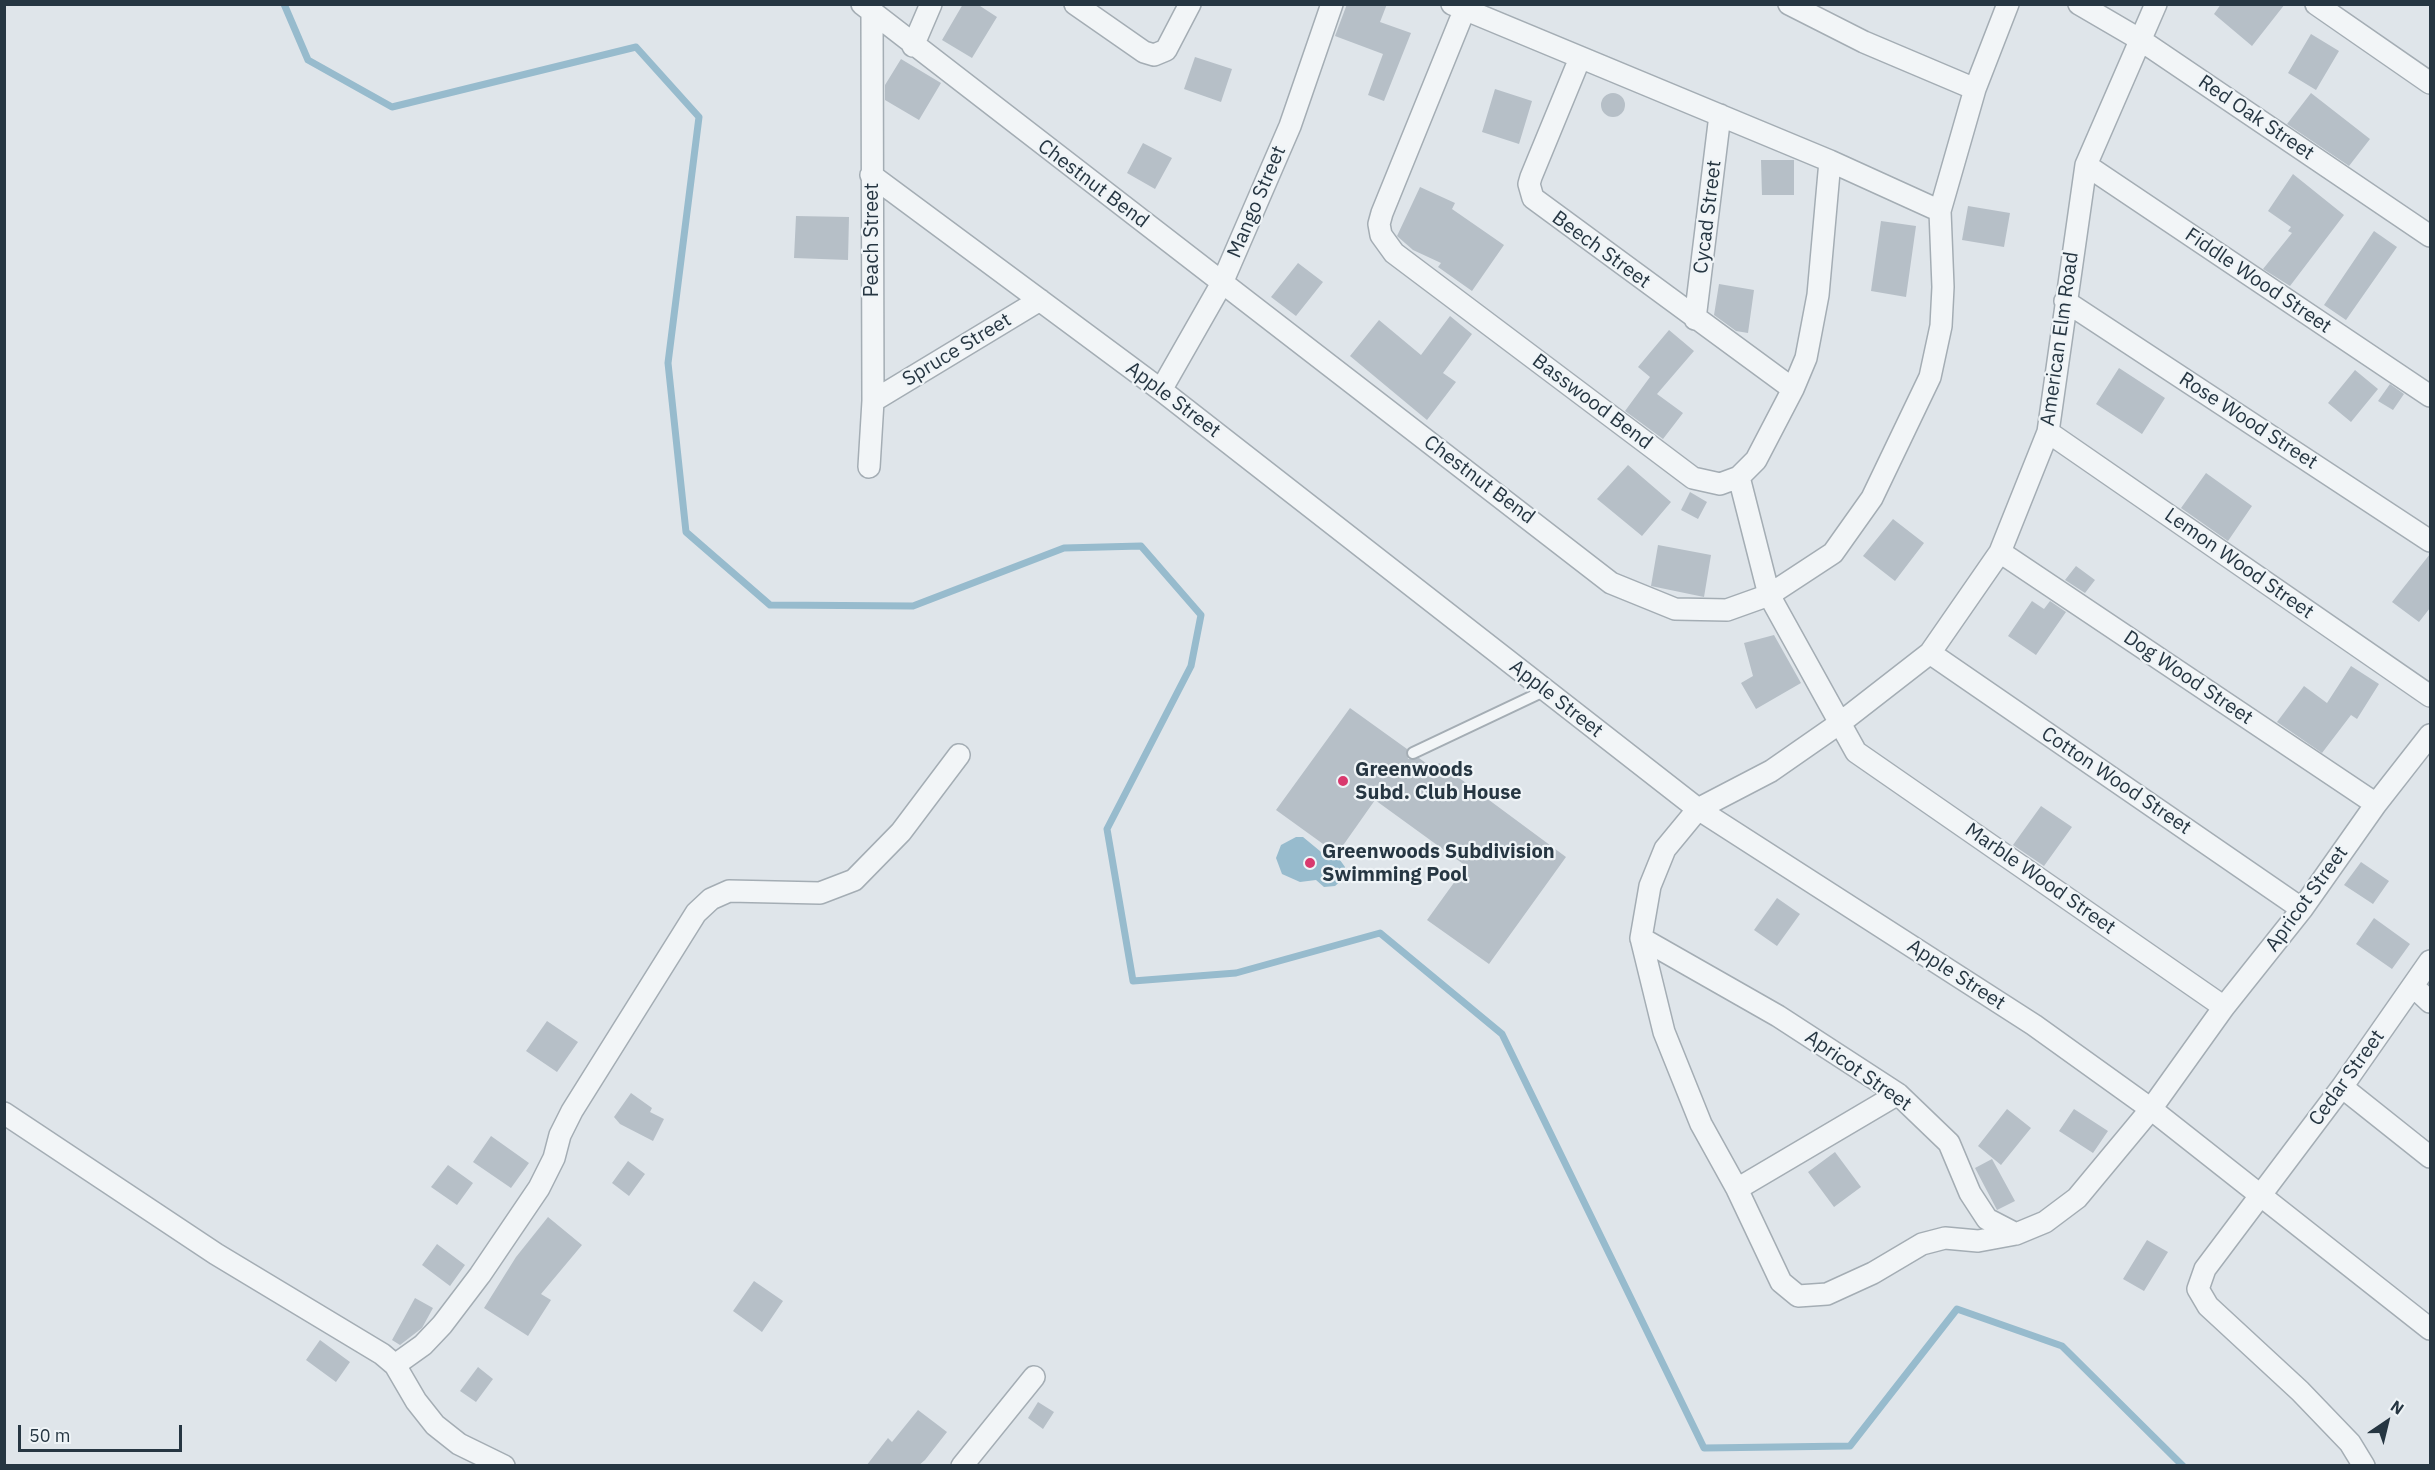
<!DOCTYPE html>
<html>
<head>
<meta charset="utf-8">
<style>
	body { margin:0 }
	#map { position:relative; width:2435px; height:1470px; overflow:hidden; background:#dfe5ea; font-family:"IBM Plex Sans",sans-serif }
	canvas { display:block }
	.frame { position:absolute; inset:0; border:6px solid #263642; pointer-events:none }
	.north { position:absolute; left:2357px; top:1392px; width:60px; height:60px; -webkit-text-stroke:4px #eff4f7; paint-order:stroke; rotate:35deg; font-size:16px; font-weight:700; line-height:24px; text-align:center; color:#263642 }
	.north::after { content:''; display:block; margin:auto; width:21px; height:27px; background:#263642; clip-path:polygon(50% 0,100% 100%,50% 72%,0 100%) }
	.scale { position:absolute; left:18px; top:1425px; width:164px; height:27px; box-sizing:border-box; border:3px solid #263642; border-top:0; padding-left:8px; font-size:18px; line-height:21px; white-space:nowrap; color:#263642; -webkit-text-stroke:4px #eff4f7; paint-order:stroke }
</style>
</head>
<body>
<div id="map">
<canvas width="2435" height="1470"></canvas>
<div class="frame"></div>
<div class="north">N</div>
<div class="scale">50 m</div>
</div>
<script>
const c = document.querySelector('canvas').getContext('2d');
c.lineJoin = 'round';
function paint(path, color) { c.fillStyle = color; c.fill(path, 'evenodd'); }
const shape = rows => new Path2D(rows.map(r => 'M' + r).join(''));
function trace(path, color, width, dash) { c.strokeStyle = color; c.lineWidth = width; c.lineCap = dash ? 'butt' : 'round'; c.setLineDash(dash || []); c.stroke(path); }
function drawText(font, color, halo, rows, align = 'center') {
  c.font = font + ' "IBM Plex Sans",sans-serif'; c.lineWidth = 4.5; c.setLineDash([]); c.textBaseline = 'middle'; c.strokeStyle = halo; c.fillStyle = color; for (const [text, x, y, turn = 0] of rows) {
    c.save(); c.translate(x, y); c.rotate((+turn || 0) * Math.PI / 180); c.textAlign = isNaN(turn) ? turn : align; if (halo) c.strokeText(text, 0, 0); c.fillText(text, 0, 0); c.restore();
  }
}
const water = shape([
	[1296,837,1303,837,1326,856,1335,856,1340,860,1345,867,1343,879,1335,886,1324,887,1316,880,1300,882,1282,874,1276,858,1281,845]
]);
const stream = shape([
	[284,4,308,60,392,107,636,47,699,117,668,363,686,532,770,605,913,606,1064,548,1141,546,1201,615,1191,666,1107,829,1133,981,1236,973,1380,933,1502,1034,1704,1448,1850,1446,1957,1309,2062,1346,2183,1466]
]);
const building = shape([
	[963,4,977,4,997,17,972,58,942,40],
	[1347,4,1387,4,1380,22,1411,33,1384,101,1368,95,1383,54,1335,36],
	[2221,4,2285,4,2252,46,2214,14],
	[2311,34,2339,51,2316,90,2288,73],
	[1195,57,1232,69,1221,102,1184,89],
	[901,59,941,83,919,120,885,100,885,85],
	[1495,89,1532,101,1519,144,1482,132],
	[2311,93,2370,139,2349,166,2287,124],
	'1601 105a12 12 0 1 1 24 0a12 12 0 1 1-24 0Z',
	[1143,143,1172,158,1155,189,1127,173],
	[1761,160,1794,160,1794,195,1762,195],
	[2293,174,2344,215,2290,286,2263,269,2292,233,2288,231,2291,227,2268,211],
	[1420,187,1455,203,1452,209,1504,245,1472,291,1438,267,1441,263,1413,250,1397,236],
	[1968,206,2010,213,2004,247,1962,240],
	[796,216,849,217,848,260,794,258],
	[1881,221,1916,226,1906,297,1871,291],
	[2374,231,2397,247,2346,320,2324,305],
	[1298,263,1323,282,1296,316,1271,297],
	[1719,284,1754,290,1748,333,1736,331,1714,315],
	[1450,316,1472,334,1443,373,1456,382,1427,420,1350,356,1379,320,1421,355],
	[1669,330,1694,351,1657,394,1683,413,1663,439,1625,411,1650,377,1638,367],
	[2119,368,2165,398,2142,434,2096,404],
	[2355,370,2378,389,2351,422,2328,403],
	[2390,384,2404,394,2393,410,2378,401],
	[1628,465,1671,502,1642,536,1597,499],
	[2206,473,2252,506,2228,541,2181,508],
	[1690,492,1707,502,1698,519,1681,510],
	[1893,519,1924,543,1895,581,1863,556],
	[1658,545,1711,555,1704,597,1651,586],
	[2430,554,2430,608,2419,622,2392,602],
	[2076,566,2095,580,2085,593,2065,580],
	[2032,601,2044,609,2050,601,2066,612,2036,655,2008,636],
	[1774,635,1801,683,1756,709,1741,683,1753,676,1744,643],
	[2351,666,2379,684,2357,719,2351,715,2322,753,2277,722,2304,686,2327,703],
	[1350,708,1407,749,1408,759,1419,758,1434,769,1439,763,1566,857,1489,964,1427,920,1466,866,1375,800,1337,854,1276,810],
	[2041,806,2072,827,2044,866,2013,845],
	[2361,862,2389,881,2373,904,2344,885],
	[1777,898,1800,914,1777,946,1754,930],
	[2374,918,2410,944,2392,969,2356,944],
	[547,1021,578,1042,557,1072,526,1051],
	[631,1093,652,1108,650,1112,664,1119,653,1141,620,1124,614,1117],
	[2007,1109,2031,1128,2001,1165,1978,1146],
	[2074,1109,2108,1131,2093,1153,2059,1131],
	[491,1136,529,1163,511,1188,473,1162],
	[1835,1152,1861,1187,1834,1207,1808,1172],
	[1992,1159,2015,1201,1997,1210,1975,1168],
	[628,1161,645,1174,629,1196,612,1183],
	[448,1165,473,1183,457,1205,431,1187],
	[548,1217,582,1245,541,1294,551,1300,528,1336,484,1308,516,1257],
	[2147,1240,2168,1252,2144,1291,2123,1279],
	[437,1244,465,1265,450,1286,422,1265],
	[754,1281,783,1301,762,1332,733,1311],
	[415,1298,433,1308,422,1328,400,1345,392,1340],
	[320,1340,350,1362,336,1382,306,1360],
	[478,1367,493,1379,476,1402,460,1391],
	[1038,1402,1054,1412,1043,1429,1028,1418],
	[918,1410,947,1432,925,1460,918,1466,866,1466,888,1438,892,1442]
]);
const lane = shape([
	[1413,753,1546,690]
]);
const street = shape([
	[862,4,1611,583,1675,609,1727,610,1769,595,1833,553,1872,498,1930,377,1941,326,1943,287,1940,211,1975,89,2008,4],
	[1075,4,1144,52,1154,55,1166,50,1190,4],
	[1452,4,1830,161,1940,211],
	[1789,4,1864,42,1975,89],
	[2079,4,2139,39,2430,236],
	[2156,4,2086,165,2048,432,2000,552,1930,653,1840,723,1771,771,1698,809,1665,849,1650,886,1641,938,1778,1016,1898,1094,1949,1143,1970,1193,1987,1219,2016,1234,2045,1222,2077,1198,2151,1109,2224,1007,2302,909,2376,804,2430,735],
	[2316,4,2430,83],
	[1464,11,1382,213,1379,224,1381,235,1394,253,1693,478,1720,484,1739,477,1756,460,1793,389,1806,358,1818,295,1830,161],
	[913,46,931,4],
	[1580,58,1531,177,1529,184,1533,198,1793,389],
	[2086,165,2430,396],
	[871,175,1161,390,1698,809,2034,1025,2151,1109,2430,1329],
	[2065,301,2430,541],
	[1695,319,1720,115],
	[1161,390,1222,283,1290,126,1332,4],
	[873,401,1040,300],
	[2048,432,2430,696],
	[869,467,873,401,872,13],
	[1739,477,1769,595,1856,752,2224,1007],
	[2000,552,2376,804],
	[1930,653,2302,909],
	[1641,938,1664,1032,1701,1124,1737,1189,1781,1282,1798,1296,1827,1294,1873,1273,1922,1244,1945,1238,1978,1241,2016,1234],
	[2413,986,2430,1002],
	[2342,1087,2430,1157],
	[4,1113,216,1254,382,1354,395,1365,416,1401,435,1425,459,1444,504,1466],
	[1737,1189,1898,1094],
	[395,1365,423,1345,442,1325,480,1275,539,1188,554,1158,560,1135,572,1111,696,913,711,899,729,891,820,893,854,880,901,832,959,755],
	[962,1466,1034,1377],
	[2364,1466,2350,1443,2300,1391,2208,1306,2198,1289,2205,1269,2342,1087,2430,961]
]);
const markers = [
	[1343,781,6,"#d9396e"],
	[1310,863,6,"#d9396e"]
];
const streetNames = [
	["Red Oak Street",2256,118,34],
	["Chestnut Bend",1093,184,37],
	["Mango Street",1257,202,-67],
	["Cycad Street",1708,217,-83],
	["Peach Street",872,240,-90],
	["Beech Street",1601,250,36],
	["Fiddle Wood Street",2258,281,34],
	["American Elm Road",2060,339,-82],
	["Spruce Street",957,350,-31],
	["Apple Street",1173,400,37],
	["Basswood Bend",1592,402,37],
	["Rose Wood Street",2248,421,33],
	["Chestnut Bend",1479,480,37],
	["Lemon Wood Street",2239,564,35],
	["Dog Wood Street",2188,678,34],
	["Apple Street",1556,699,38],
	["Cotton Wood Street",2116,781,34],
	["Marble Wood Street",2040,879,35],
	["Apricot Street",2307,899,-54],
	["Apple Street",1956,975,33],
	["Apricot Street",1858,1071,35],
	["Cedar Street",2347,1078,-54]
];
const poiNames = [
	["Greenwoods",1355,770],
	["Subd. Club House",1355,793],
	["Greenwoods Subdivision",1322,852],
	["Swimming Pool",1322,875]
];
paint(water, '#97bbcd');
trace(stream, '#97bbcd', 7);
paint(building, '#b6bfc7');
trace(lane, '#a4adb4', 14);
trace(street, '#a4adb4', 24);
trace(lane, '#f2f5f7', 10);
trace(street, '#f2f5f7', 21);
for (const [x, y, r, color] of markers) { const dot = new Path2D(); dot.arc(x, y, r, 0, 2 * Math.PI); c.fillStyle = color; c.fill(dot); trace(dot, '#eff4f7', 2); }
drawText('20px', '#263642', '#eff4f7', streetNames);
drawText('bold 20px', '#263642', '#eff4f7', poiNames, 'left');
</script>
</body>
</html>
